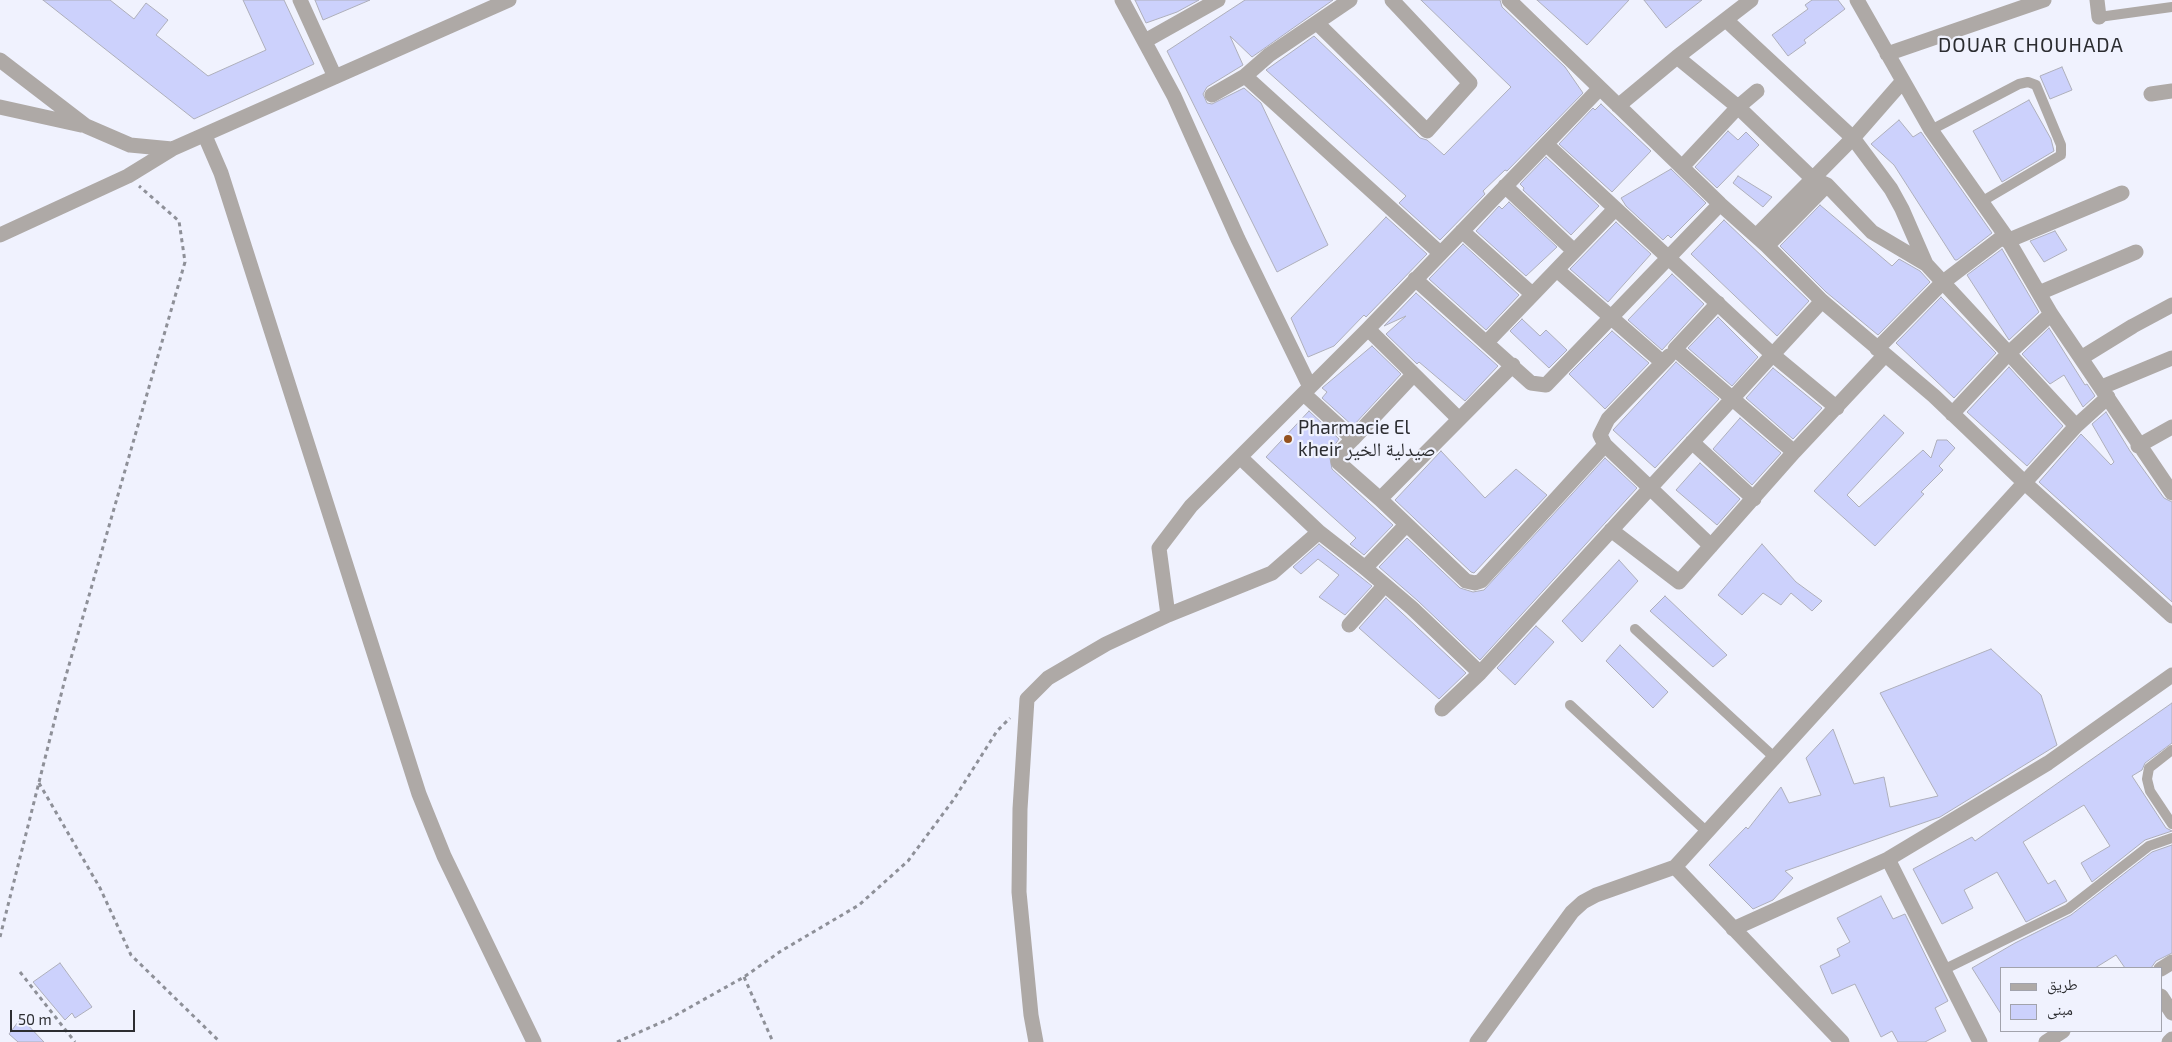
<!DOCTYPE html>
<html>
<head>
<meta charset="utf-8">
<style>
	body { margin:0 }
	#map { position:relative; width:2172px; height:1042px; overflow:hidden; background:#f0f2fe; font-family:"Exo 2","Noto Naskh Arabic",sans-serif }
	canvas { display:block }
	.legend { position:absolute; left:2000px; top:967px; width:162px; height:65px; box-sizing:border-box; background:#f0f2fe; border:1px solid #a2a3ac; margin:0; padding:6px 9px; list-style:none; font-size:15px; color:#2c2d31 }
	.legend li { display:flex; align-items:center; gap:10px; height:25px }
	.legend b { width:25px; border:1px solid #a2a3ac }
	.scale { position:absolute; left:10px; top:1010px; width:125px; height:22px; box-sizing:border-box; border:2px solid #2c2d31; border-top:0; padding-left:6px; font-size:15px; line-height:18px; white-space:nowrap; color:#2c2d31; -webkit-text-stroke:4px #f0f2fe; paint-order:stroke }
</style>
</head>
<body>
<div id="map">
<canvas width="2172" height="1042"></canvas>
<ul class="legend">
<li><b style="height:6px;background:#aea9a6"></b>طريق</li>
<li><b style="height:14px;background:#ccd1fc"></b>مبنى</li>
</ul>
<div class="scale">50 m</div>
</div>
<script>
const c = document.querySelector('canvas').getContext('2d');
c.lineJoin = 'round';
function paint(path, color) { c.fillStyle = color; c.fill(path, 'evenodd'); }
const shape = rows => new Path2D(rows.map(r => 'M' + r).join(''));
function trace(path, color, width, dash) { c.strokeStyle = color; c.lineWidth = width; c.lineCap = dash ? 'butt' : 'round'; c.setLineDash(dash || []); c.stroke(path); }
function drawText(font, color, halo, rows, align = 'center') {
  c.font = font + ' "Exo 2","Noto Naskh Arabic",sans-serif'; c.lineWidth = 4.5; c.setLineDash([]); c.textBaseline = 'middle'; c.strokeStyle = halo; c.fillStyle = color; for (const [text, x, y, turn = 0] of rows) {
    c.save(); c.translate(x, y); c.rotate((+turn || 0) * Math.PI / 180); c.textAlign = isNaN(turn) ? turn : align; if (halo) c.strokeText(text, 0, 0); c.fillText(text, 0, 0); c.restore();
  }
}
const building = shape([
	[43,0,110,0,134,19,146,3,168,20,156,35,208,76,266,50,243,0,284,0,314,64,194,119,43,0],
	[315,0,370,0,323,20,315,0],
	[1135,0,1199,0,1177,12,1146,23,1135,0],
	[1245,0,1333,0,1252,57,1230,36,1243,65,1207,87,1203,94,1207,103,1212,104,1244,88,1261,103,1328,245,1277,272,1167,51,1245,0],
	[1421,0,1500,0,1502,7,1565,67,1583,93,1507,171,1505,170,1483,191,1485,194,1440,240,1399,203,1406,196,1266,70,1314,36,1420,138,1427,140,1444,155,1511,87,1421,0],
	[1537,0,1629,0,1587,45,1537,0],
	[1644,0,1702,0,1666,28,1644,0],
	[1812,0,1838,0,1845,9,1804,40,1806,43,1788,56,1772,35,1808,9,1805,5,1812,0],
	[2062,67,2072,90,2050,99,2040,76,2062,67],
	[2029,100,2051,139,2054,151,2002,182,1973,131,2029,100],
	[1601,104,1651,151,1612,192,1559,144,1593,108,1595,110,1601,104],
	[1899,120,1913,137,1921,132,1992,233,1957,260,1955,260,1894,165,1871,144,1899,120],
	[1728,131,1738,140,1746,132,1759,145,1717,188,1695,167,1728,131],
	[1546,157,1599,206,1571,235,1523,190,1524,188,1520,184,1546,157],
	[1671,169,1706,203,1671,238,1668,235,1663,240,1626,206,1621,198,1671,169],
	[1738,176,1772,197,1763,207,1733,183,1738,176],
	[1509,202,1557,247,1526,276,1476,231,1499,206,1502,209,1509,202],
	[1820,205,1892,266,1899,259,1920,271,1930,282,1878,335,1826,292,1780,246,1820,205],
	[1386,217,1427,254,1366,317,1364,315,1334,346,1308,357,1291,318,1386,217],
	[1724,220,1809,301,1777,336,1691,254,1724,220],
	[1616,222,1651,254,1608,302,1570,269,1616,222],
	[2055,231,2067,250,2044,262,2030,241,2055,231],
	[1463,244,1519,295,1486,330,1429,279,1463,244],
	[2002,249,2039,312,2009,340,1967,275,2002,249],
	[1672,274,1704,304,1662,350,1628,320,1672,274],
	[1416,293,1498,366,1465,401,1419,362,1417,364,1386,334,1406,316,1384,326,1416,293],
	[1941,297,1996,353,1954,398,1896,343,1941,297],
	[1718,317,1758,357,1732,386,1688,348,1718,317],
	[1522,319,1540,336,1546,330,1567,350,1549,368,1510,331,1522,319],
	[2049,328,2085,385,2087,384,2095,396,2083,407,2064,375,2050,384,2022,354,2049,328],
	[1612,331,1649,363,1605,409,1569,374,1612,331],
	[1372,346,1401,374,1353,426,1322,398,1327,392,1322,388,1372,346],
	[1676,362,1719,399,1655,468,1613,430,1676,362],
	[2009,367,2063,426,2027,466,1967,412,2009,367],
	[1773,368,1822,408,1793,439,1746,398,1773,368],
	[1309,411,1339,439,1329,453,1332,469,1393,525,1364,555,1350,544,1356,538,1266,457,1309,411],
	[2106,412,2130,451,2164,498,2172,502,2172,602,2039,482,2081,434,2111,465,2114,462,2092,424,2106,412],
	[1884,415,1904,433,1847,495,1859,507,1923,450,1931,458,1937,440,1947,440,1955,448,1939,466,1943,470,1921,492,1924,494,1875,546,1814,491,1884,415],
	[1740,418,1781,453,1752,485,1713,449,1740,418],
	[1441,451,1485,498,1516,469,1547,495,1474,573,1471,572,1395,500,1441,451],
	[1605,458,1637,488,1480,660,1418,601,1379,567,1407,538,1460,588,1473,592,1484,590,1605,458],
	[1700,463,1740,499,1717,525,1676,490,1700,463],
	[1319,544,1372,586,1345,615,1319,597,1339,575,1318,559,1301,574,1293,567,1319,544],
	[1762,544,1796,582,1822,601,1812,611,1791,593,1781,605,1763,593,1742,615,1718,595,1762,544],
	[1619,560,1638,581,1582,642,1562,621,1619,560],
	[1665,596,1727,655,1713,667,1650,611,1665,596],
	[1386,598,1466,673,1439,699,1359,628,1386,598],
	[1536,626,1554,642,1515,685,1497,668,1536,626],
	[1620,645,1668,692,1653,708,1606,661,1620,645],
	[1991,649,2041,695,2057,745,1940,817,1785,871,1793,878,1773,900,1753,909,1709,865,1746,827,1748,829,1781,787,1789,803,1821,795,1806,758,1833,729,1854,784,1884,777,1890,807,1938,796,1880,693,1991,649],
	[2172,703,2172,743,2145,763,2142,770,2132,776,2166,828,2172,831,2145,840,2092,882,2081,863,2110,846,2084,805,2023,842,2048,884,2055,880,2067,901,2026,922,1997,872,1964,890,1973,908,1942,924,1913,869,1972,837,1975,841,2172,703],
	[2172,845,2172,953,2156,961,2151,968,2125,968,2116,955,2095,968,2001,968,2001,1014,1972,968,2015,943,2071,915,2152,852,2172,845],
	[1881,896,1893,919,1905,914,1948,1001,1935,1008,1946,1031,1925,1042,1898,1042,1892,1031,1881,1037,1855,984,1832,994,1820,966,1840,956,1837,949,1850,942,1837,918,1881,896],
	[60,963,92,1007,75,1018,72,1013,65,1020,33,982,60,963],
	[21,1018,44,1042,18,1042,9,1034,21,1018]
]);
const path = shape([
	[39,783,100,888,131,955,220,1042],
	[0,937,65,679,185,262,179,221,139,186],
	[20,972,75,1042],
	[744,977,773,1042],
	[617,1042,669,1019,744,977,781,951,859,905,908,861,954,799,997,731,1010,718]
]);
const lane = shape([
	[2099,17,2172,7],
	[1931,130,2019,84,2028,82,2036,85,2061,145,2061,155,1981,202],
	[1635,629,1775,758],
	[1570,705,1707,832],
	[2172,750,2149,768,2147,779,2150,791,2172,824],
	[1943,970,2068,909,2149,846,2172,838]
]);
const street = shape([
	[300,0,335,77],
	[1122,0,1174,96,1238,239,1310,387],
	[1509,0,1720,204,1767,246,1822,301,1934,396,2026,484,2172,616],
	[1857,0,1931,130,2005,235,2051,314,2172,493],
	[2097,0,2099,17],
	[1726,20,1853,138,1891,189,1902,209,1926,264],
	[1317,23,1427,131,1470,83,1392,0],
	[1145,41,1218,0],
	[1887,54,2044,0],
	[1677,57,1738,107,1813,179,1827,185,1872,232,1926,264,2076,426],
	[0,60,86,126,130,145,172,149],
	[1245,76,1269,55,1350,0],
	[2151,94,2172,91],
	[1212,95,1245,76,1440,253],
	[1618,106,1677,57,1751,0],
	[0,107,81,125],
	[205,136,221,173,419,794,444,856,534,1042],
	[1546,144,1773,355,1837,408],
	[1682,167,1738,107,1757,91],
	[1505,186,1574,251],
	[1462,231,1532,294],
	[0,235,128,176,172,149,509,0],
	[1756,236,1853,138,1902,82],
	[2007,241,2122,193],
	[1767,246,1827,185],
	[1557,270,1662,362],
	[1415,279,1531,383,1546,385,1720,204],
	[2039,293,2136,252],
	[1718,303,1675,349,1794,452],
	[1368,329,1458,418],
	[1487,342,1615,209],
	[1877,349,1942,283,2005,235],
	[2081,358,2133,326,2172,305],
	[2102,387,2172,358],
	[1304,394,1353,439,1338,454,1338,462,1380,499,1513,365],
	[1952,414,2008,354,2051,314],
	[1353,439,1413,375],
	[1692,442,1754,499],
	[1605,445,1600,435,1608,419,1669,356],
	[2138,446,2172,427],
	[1241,458,1319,532,1365,568,1406,525],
	[1380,499,1466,581,1475,583,1481,581,1605,445,1711,546],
	[1611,530,1679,582,1794,452,1885,355],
	[1365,568,1412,608,1480,673],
	[1168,615,1159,548,1191,506,1368,329,1600,88],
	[1349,625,1384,586],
	[1442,709,1480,673,1822,301],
	[1888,859,1980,1042],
	[1675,867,1842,1042],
	[1733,929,1888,859,2048,763,2172,675],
	[2161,969,2172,962],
	[2161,996,2172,1013],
	[1036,1042,1031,1015,1019,892,1020,809,1027,699,1048,678,1106,644,1168,615,1272,573,1319,532],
	[1477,1042,1572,912,1583,902,1596,895,1675,867,2076,426,2108,397],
	[2046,1042,2063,1031],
	[2169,1042,2172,1039]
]);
const markers = [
	[1288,439,5,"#94521f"]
];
const poiNames = [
	["Pharmacie El",1298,428],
	["kheir صيدلية الخير",1298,450]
];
const neighbourhoodNames = [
	["DOUAR CHOUHADA",2031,45]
];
paint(building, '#ccd1fc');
trace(building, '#aeafbb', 1);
trace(path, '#8e9098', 3, [4, 4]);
trace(lane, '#aea9a6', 10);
trace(street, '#aea9a6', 15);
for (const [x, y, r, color] of markers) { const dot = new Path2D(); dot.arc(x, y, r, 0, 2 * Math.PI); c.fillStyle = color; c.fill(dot); trace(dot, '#f0f2fe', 2); }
drawText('19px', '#2c2d31', '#f0f2fe', poiNames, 'left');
c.letterSpacing = '1px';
drawText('20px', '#2c2d31', '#f0f2fe', neighbourhoodNames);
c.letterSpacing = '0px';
</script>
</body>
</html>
